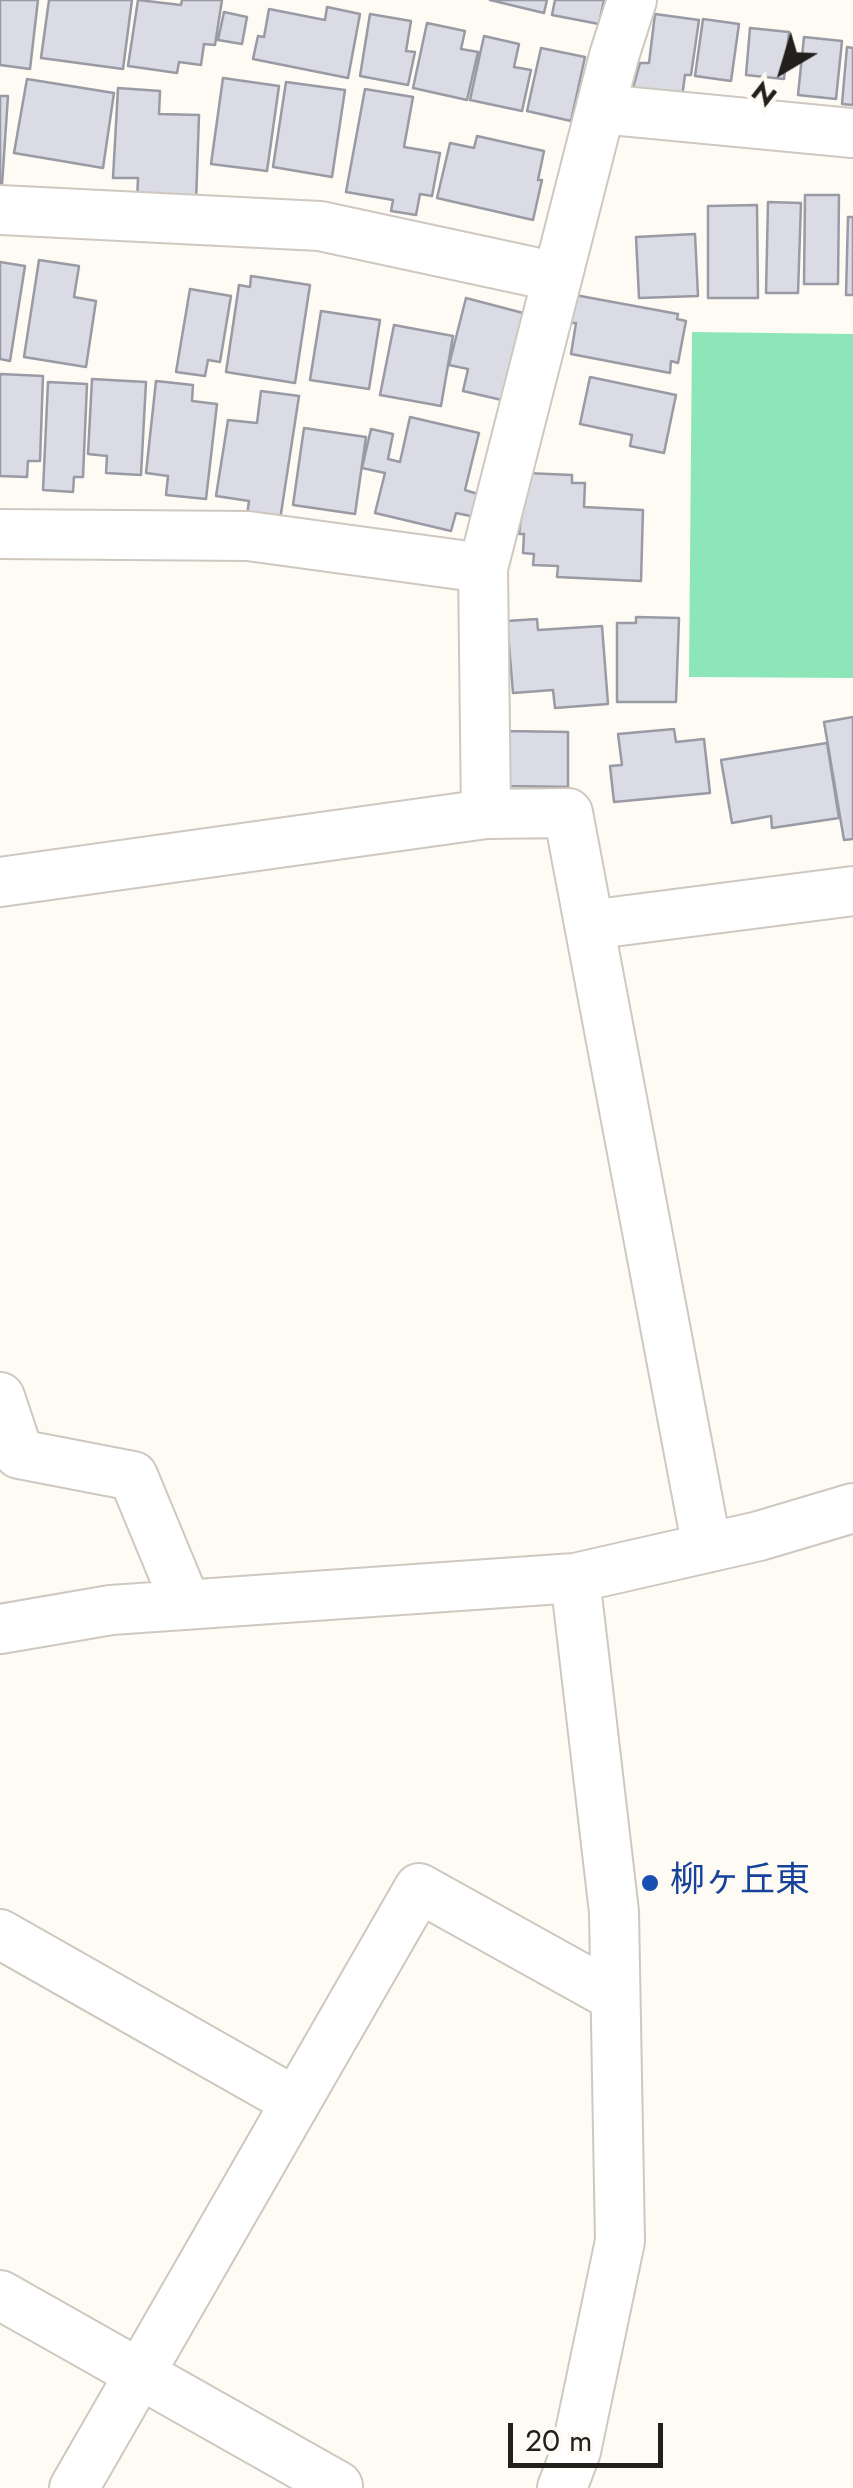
<!DOCTYPE html>
<html>
<head>
<meta charset="utf-8">
<style>
	body { margin:0 }
	#map { position:relative; width:853px; height:2488px; overflow:hidden; background:#fefbf5; font-family:Jost,sans-serif }
	canvas { display:block }
	.north { position:absolute; left:733px; top:20px; width:100px; height:100px; -webkit-text-stroke:8px #fefbf5; paint-order:stroke; rotate:218deg; font-size:28px; font-weight:700; line-height:40px; text-align:center; color:#22201d }
	.north::after { content:''; display:block; margin:auto; width:35px; height:45px; background:#22201d; clip-path:polygon(50% 0,100% 100%,50% 72%,0 100%) }
	.scale { position:absolute; left:508px; top:2423px; width:155px; height:45px; box-sizing:border-box; border:5px solid #22201d; border-top:0; padding-left:12px; font-size:30px; line-height:35px; white-space:nowrap; color:#22201d; -webkit-text-stroke:8px #fefbf5; paint-order:stroke }
</style>
</head>
<body>
<div id="map">
<canvas width="853" height="2488"></canvas>
<div class="north">N</div>
<div class="scale">20 m</div>
</div>
<script>
const c = document.querySelector('canvas').getContext('2d');
c.lineJoin = 'round';
function paint(path, color) { c.fillStyle = color; c.fill(path, 'evenodd'); }
const shape = rows => new Path2D(rows.map(r => 'M' + r).join(''));
function trace(path, color, width, dash) { c.strokeStyle = color; c.lineWidth = width; c.lineCap = dash ? 'butt' : 'round'; c.setLineDash(dash || []); c.stroke(path); }
function drawText(font, color, halo, rows, align = 'center') {
  c.font = font + ' Jost,"Noto Sans JP",sans-serif'; c.lineWidth = 9; c.setLineDash([]); c.textBaseline = 'middle'; c.strokeStyle = halo; c.fillStyle = color; for (const [text, x, y, turn = 0] of rows) {
    c.save(); c.translate(x, y); c.rotate((+turn || 0) * Math.PI / 180); c.textAlign = isNaN(turn) ? turn : align; if (halo) c.strokeText(text, 0, 0); c.fillText(text, 0, 0); c.restore();
  }
}
const green = shape([
	[692,332,853,334,853,678,689,677]
]);
const building = shape([
	[0,0,38,0,30,69,0,65,0,0],
	[49,0,132,0,123,69,41,58,49,0],
	[138,0,181,5,182,0,222,0,215,45,204,44,201,65,179,62,177,73,128,66,138,0],
	[490,0,547,0,544,13,490,0],
	[555,0,604,0,599,24,552,15,555,0],
	[327,7,360,14,348,78,253,59,258,36,264,37,269,9,325,20,327,7],
	[224,12,247,17,242,44,218,40,224,12],
	[370,14,411,21,406,51,415,52,408,85,360,76,370,14],
	[655,14,699,20,691,75,685,75,682,97,632,91,640,63,649,63,655,14],
	[703,19,739,24,731,81,695,76,703,19],
	[427,23,465,31,461,49,478,52,467,100,413,88,427,23],
	[750,28,789,32,784,79,746,75,750,28],
	[484,36,519,44,514,67,531,70,522,111,470,100,484,36],
	[804,37,842,41,836,99,798,95,804,37],
	[847,47,853,48,853,105,842,104,847,47],
	[541,48,585,57,571,121,527,111,541,48],
	[223,78,279,86,267,171,211,164,223,78],
	[27,79,114,93,103,168,14,153,27,79],
	[286,82,345,90,332,177,273,167,286,82],
	[118,88,160,91,159,114,199,115,196,203,137,202,138,178,113,178,118,88],
	[365,89,413,97,404,147,440,153,432,196,420,194,416,215,391,211,393,200,346,192,365,89],
	[0,96,8,96,2,185,0,185,0,96],
	[477,136,544,151,538,180,542,180,533,220,437,198,450,143,474,148,477,136],
	[805,195,839,195,838,284,804,284,805,195],
	[768,202,801,203,798,293,766,293,768,202],
	[757,205,758,298,708,298,708,206,757,205],
	[848,217,853,217,853,295,846,295,848,217],
	[695,234,698,296,639,298,636,237,695,234],
	[39,260,79,266,74,297,96,301,86,367,24,357,39,260],
	[0,262,25,266,10,361,0,359,0,262],
	[251,276,310,285,295,383,226,372,239,285,250,287,251,276],
	[190,289,231,296,220,362,208,360,205,376,176,372,190,289],
	[575,295,678,314,677,319,686,321,678,363,671,361,670,373,571,354,576,323,569,323,575,295],
	[466,298,527,314,506,401,463,391,468,369,449,365,466,298],
	[321,311,380,320,369,389,310,380,321,311],
	[394,325,453,336,441,406,380,395,394,325],
	[0,374,43,376,40,461,28,461,27,477,0,476,0,374],
	[590,377,676,395,664,453,630,446,632,435,580,424,590,377],
	[92,379,146,382,141,475,106,473,107,456,88,454,92,379],
	[156,381,193,385,192,401,217,404,206,499,166,495,168,476,146,473,156,381],
	[48,382,87,384,83,477,74,477,73,492,43,490,48,382],
	[261,391,299,396,280,520,247,515,249,501,216,496,228,420,257,423,261,391],
	[410,417,479,433,465,490,481,495,475,517,456,513,451,531,375,513,385,473,362,468,371,429,393,434,388,459,400,462,410,417],
	[304,428,366,437,355,514,293,505,304,428],
	[526,473,572,475,572,483,585,483,584,507,643,510,641,581,557,577,558,566,533,565,534,554,523,553,524,534,519,534,526,473],
	[636,617,679,618,676,702,617,702,617,623,636,623,636,617],
	[537,619,538,630,602,626,608,704,555,708,553,690,513,693,507,621,537,619],
	[853,717,853,839,844,840,824,722,853,717],
	[674,729,676,742,704,739,710,793,614,802,610,766,622,765,618,734,674,729],
	[507,731,568,732,568,787,505,786,507,731],
	[827,743,839,818,772,828,771,816,732,823,721,760,827,743]
]);
const street = shape([
	[601,109,853,133],
	[0,210,320,226,557,277],
	[0,534,248,536,483,568],
	[486,814,483,568,614,56,632,0],
	[0,882,486,814,568,813,707,1548],
	[589,925,853,891],
	[0,1397,19,1454,133,1476,186,1604],
	[0,1629,111,1610,575,1578,759,1536,853,1508],
	[0,1934,296,2102],
	[0,2295,338,2486],
	[74,2488,419,1888,615,1997],
	[562,2488,576,2451,620,2241,614,1912,575,1578]
]);
const markers = [
	[650,1883,10,"#1a4fb4"]
];
const transitNames = [
	["柳ヶ丘東",670,1883]
];
paint(green, '#8de6b9');
paint(building, '#dadbe5');
trace(building, '#999aa3', 2.5);
trace(street, '#cec8bf', 52);
trace(street, '#fff', 48);
for (const [x, y, r, color] of markers) { const dot = new Path2D(); dot.arc(x, y, r, 0, 2 * Math.PI); c.fillStyle = color; c.fill(dot); trace(dot, '#fefbf5', 4); }
drawText('35px', '#164399', '#fefbf5', transitNames, 'left');
</script>
</body>
</html>
